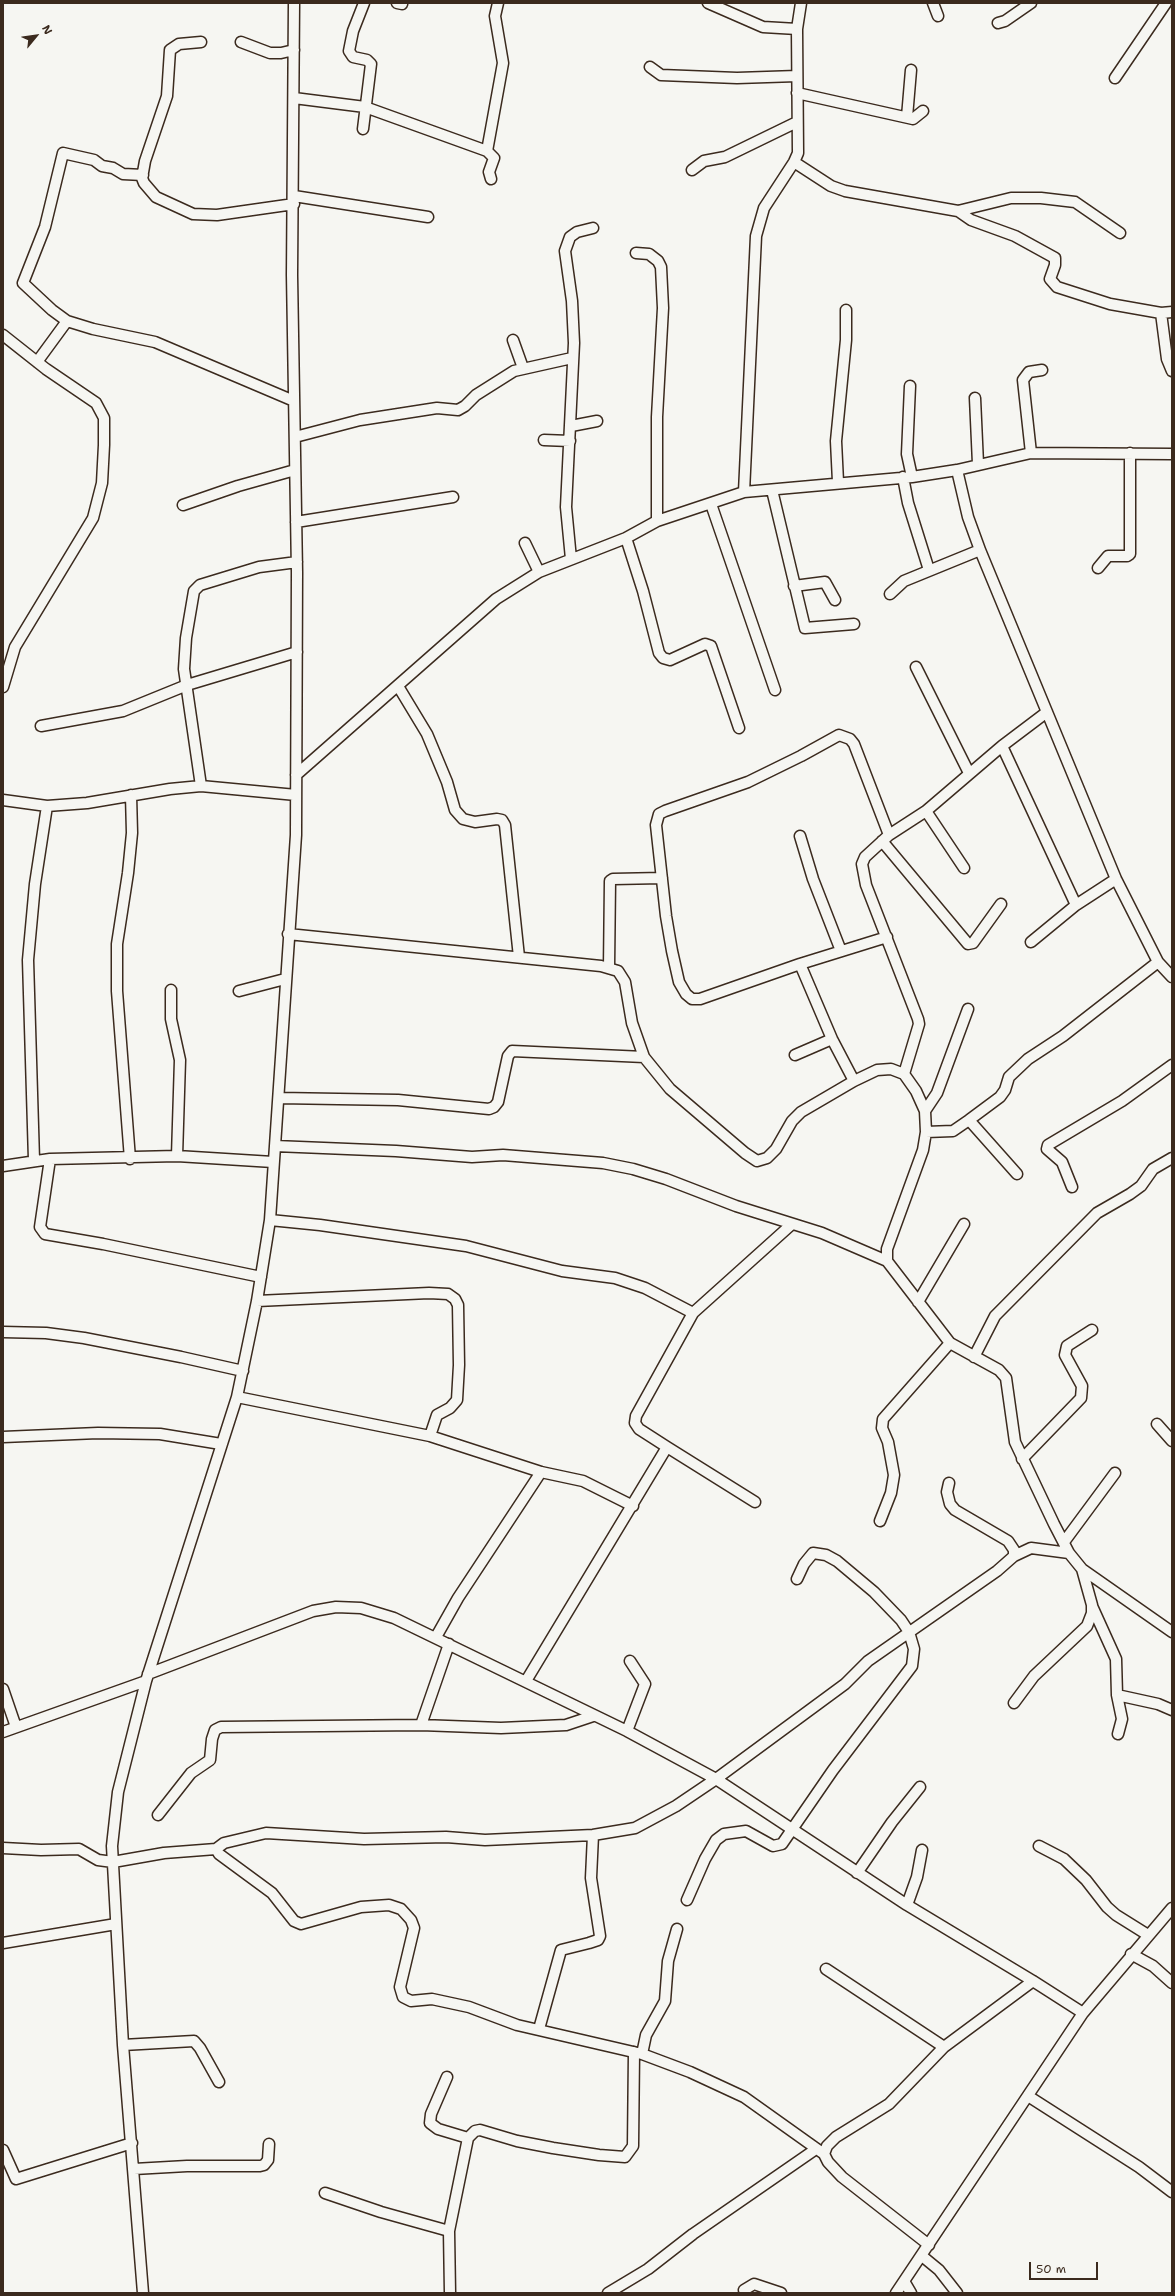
<!DOCTYPE html>
<html>
<head>
<meta charset="utf-8">
<style>
	body { margin:0 }
	#map { position:relative; width:1175px; height:2296px; overflow:hidden; background:#f6f6f2; font-family:"Shantell Sans",sans-serif }
	canvas { display:block }
	.frame { position:absolute; inset:0; border:4px solid #3b2a1e; pointer-events:none }
	.north { position:absolute; left:16px; top:16px; width:40px; height:40px; -webkit-text-stroke:3px #f6f6f2; paint-order:stroke; rotate:61deg; font-size:11px; font-weight:700; line-height:16px; text-align:center; color:#3b2a1e }
	.north::after { content:''; display:block; margin:auto; width:14px; height:18px; background:#3b2a1e; clip-path:polygon(50% 0,100% 100%,50% 72%,0 100%) }
	.scale { position:absolute; left:1029px; top:2262px; width:69px; height:18px; box-sizing:border-box; border:2px solid #3b2a1e; border-top:0; padding-left:5px; font-size:12px; line-height:14px; white-space:nowrap; color:#3b2a1e; -webkit-text-stroke:3px #f6f6f2; paint-order:stroke }
</style>
</head>
<body>
<div id="map">
<canvas width="1175" height="2296"></canvas>
<div class="frame"></div>
<div class="north">N</div>
<div class="scale">50 m</div>
</div>
<script>
const c = document.querySelector('canvas').getContext('2d');
c.lineJoin = 'round';
const shape = rows => new Path2D(rows.map(r => 'M' + r).join(''));
function trace(path, color, width, dash) { c.strokeStyle = color; c.lineWidth = width; c.lineCap = dash ? 'butt' : 'round'; c.setLineDash(dash || []); c.stroke(path); }
const minor = shape([
	[397,3,402,4],
	[708,3,763,27,797,29],
	[933,3,938,16],
	[998,23,1005,21,1031,3],
	[201,42,179,44,170,50,167,96,145,161,142,178,144,183,156,197,193,214,217,215,294,204],
	[241,42,270,53,281,53,294,50],
	[650,67,661,75,737,78,797,76],
	[1115,78,1166,3],
	[797,93,913,119,923,111],
	[294,98,365,107,487,151,494,158,489,172,491,179],
	[907,117,911,70],
	[363,129,371,64,367,60,353,57,349,51,353,31,364,3],
	[487,151,503,63,495,16,498,3],
	[794,162,831,186,845,191,958,211,971,220,1015,236,1055,258,1055,265,1050,279,1057,287,1110,304,1161,313,1172,312],
	[692,170,704,161,725,157,797,122],
	[143,175,123,174,113,168,102,166,94,160,63,153,45,227,23,283,52,310,67,321,93,329,155,342,294,401],
	[294,196,428,217],
	[958,211,1011,198,1041,198,1075,202,1120,233],
	[636,253,649,254,658,261,661,267,663,308,657,417,657,521],
	[1161,313,1167,359,1172,371],
	[3,335,46,369,96,403,104,418,104,445,102,483,93,518,15,647,3,687],
	[513,340,523,368],
	[37,362,67,321],
	[910,386,907,454,912,477],
	[975,398,978,464],
	[571,426,597,421],
	[295,437,360,420,437,408,458,410,465,406,476,395,514,371,572,358],
	[544,440,570,441],
	[1031,453,1023,380,1029,372,1042,370],
	[957,470,968,517,980,550,1116,879,1158,962,1172,977],
	[903,477,908,503,929,570],
	[838,482,836,441,846,340,846,310],
	[772,490,805,628,854,624],
	[744,492,756,236,764,208,794,162,798,153,797,29,801,3],
	[711,504,775,690],
	[183,505,238,486,295,470],
	[296,522,453,497],
	[626,538,643,591,659,653,663,658,670,660,705,644,711,646,739,728],
	[525,543,539,572],
	[571,559,566,507,574,343,572,301,565,251,570,237,577,232,593,228],
	[1098,568,1108,556,1127,556,1130,554,1130,453],
	[794,586,825,582,835,600],
	[890,594,904,581,980,550],
	[916,667,969,773],
	[398,686,427,734,447,782,455,810,463,819,475,822,497,819,502,820,505,825,519,957],
	[41,726,123,711,187,685,297,652],
	[1002,746,1076,905],
	[296,775,496,599,539,572,626,538,657,521,744,492,912,477,957,470,1031,453,1172,454],
	[201,786,184,669,186,638,194,591,200,585,259,567,297,562],
	[3,800,47,806,87,803,170,789,201,786,296,795],
	[926,811,964,868],
	[800,836,813,879,841,951],
	[882,841,968,944,973,943,1001,904],
	[288,934,601,966,618,971,625,982,632,1023,644,1057,670,1089,745,1153,757,1161,767,1158,776,1149,792,1121,801,1112,854,1081,877,1070,891,1069,904,1074,916,1091,925,1111,926,1132,923,1150,887,1249,887,1261,950,1343,999,1370,1006,1378,1015,1442,1054,1524,1069,1553,1082,1569,1172,1632],
	[887,937,800,964,700,999,692,999,686,994,679,982,672,951,666,916,656,825,659,814,665,811,748,782,801,756,839,735,850,739,854,744,889,835],
	[1031,942,1076,905,1116,879],
	[800,964,832,1039,854,1081],
	[609,968,610,881,613,879,662,878],
	[171,990,171,1019,180,1060,177,1156],
	[239,991,285,979],
	[795,1055,832,1039],
	[904,1074,919,1024,918,1019,866,885,862,864,865,857,889,835,926,811,1002,746,1047,712],
	[279,1098,398,1100,489,1109,494,1107,498,1102,508,1056,512,1051,644,1057],
	[925,1111,937,1093,968,1009],
	[969,1120,1017,1174],
	[926,1132,953,1131,969,1120,1000,1097,1005,1090,1009,1077,1028,1059,1063,1036,1158,962],
	[275,1146,396,1151,472,1157,503,1155,603,1163,633,1169,666,1179,736,1206,822,1233,887,1261],
	[50,1159,40,1227,45,1234,103,1244,261,1277],
	[130,1159,117,991,117,944,128,873,132,833,131,795],
	[34,1160,28,960,35,884,47,806],
	[3,1166,50,1159,177,1156,273,1162],
	[1072,1187,1062,1162,1047,1149,1048,1145,1122,1101,1172,1065],
	[270,1220,320,1225,466,1246,562,1271,615,1278,645,1288,693,1313],
	[257,1301,429,1293,448,1294,455,1299,458,1305,459,1365,457,1400,450,1408,437,1415,430,1436],
	[918,1302,964,1224],
	[3,1332,46,1333,84,1338,181,1357,243,1371],
	[974,1357,995,1316,1097,1213,1130,1194,1141,1186,1153,1169,1172,1158],
	[237,1397,430,1436,541,1472,583,1481,633,1506],
	[1157,1424,1172,1441],
	[3,1437,98,1433,160,1434,221,1444],
	[1022,1459,1081,1398,1082,1386,1065,1355,1067,1346,1092,1330],
	[949,1483,947,1492,950,1504,955,1510,1008,1541,1014,1550,1014,1556],
	[755,1502,667,1447,639,1429,635,1423,636,1416,693,1313,792,1224],
	[880,1521,891,1493,894,1475,888,1442,882,1428,883,1419,950,1343],
	[1064,1542,1115,1473],
	[1092,1606,1116,1659,1117,1695,1122,1719,1118,1734],
	[436,1637,458,1598,541,1472],
	[148,1674,313,1611,336,1607,361,1608,394,1618,627,1731,716,1779,907,1905,1033,1981,1083,2013],
	[526,1681,667,1447],
	[3,1689,16,1727],
	[1117,1695,1158,1704,1172,1710],
	[1014,1703,1034,1676,1087,1626,1092,1613,1092,1605,1082,1569],
	[421,1725,449,1644],
	[627,1731,645,1684,630,1661],
	[3,1732,146,1681],
	[158,1815,191,1773,210,1760,212,1739,215,1730,221,1727,421,1725,501,1728,566,1725,593,1716],
	[1039,1846,1064,1859,1086,1880,1107,1907,1116,1915,1148,1935],
	[3,1848,41,1850,79,1849,98,1860,113,1862,164,1853,216,1849],
	[857,1873,892,1822,920,1787],
	[687,1900,705,1859,716,1840,724,1834,746,1831,773,1846,782,1844,833,1770,912,1666,914,1649,909,1632,901,1620,874,1592,837,1561,826,1555,813,1553,804,1564,797,1579],
	[907,1905,917,1877,922,1850],
	[3,1943,116,1924],
	[1131,1954,1153,1966,1172,1983],
	[826,1969,944,2047],
	[539,2029,561,1950,589,1943,598,1940,600,1936,591,1878,593,1835],
	[123,2045,194,2041,200,2048,219,2082],
	[642,2054,646,2035,665,2001,668,1961,677,1929],
	[447,2077,431,2114,430,2123,438,2129,468,2138],
	[1028,2096,1139,2167,1172,2192],
	[3,2150,16,2179,132,2143],
	[824,2154,827,2146,836,2137,889,2104,944,2047,1033,1981],
	[134,2169,187,2166,260,2166,264,2165,268,2160,269,2144],
	[325,2193,381,2212,449,2231],
	[929,2245,842,2177,828,2162,824,2154,744,2097,690,2072,642,2054,517,2025,469,2007,432,1999,411,2001,403,1997,400,1987,414,1928,411,1920,401,1909,389,1905,361,1907,301,1924,294,1921,272,1893,219,1854,216,1849,224,1843,266,1833,364,1839,446,1837,485,1840,593,1835,635,1828,676,1806,716,1779,845,1684,868,1661,997,1571,1014,1556,1031,1548,1069,1553],
	[922,2256,939,2270,957,2293],
	[904,2281,911,2293],
	[744,2290,754,2284,781,2293],
	[143,2293,123,2045,112,1846,118,1792,146,1681,237,1397,257,1301,270,1220,296,835,297,572,292,275,294,3],
	[450,2293,449,2231,468,2138,475,2131,480,2130,517,2141,553,2148,599,2155,625,2157,633,2146,634,2052],
	[608,2293,648,2269,693,2234,816,2149],
	[896,2293,1083,2013,1172,1908]
]);
trace(minor, '#3b2a1e', 13);
trace(minor, '#f6f6f2', 10);
</script>
</body>
</html>
